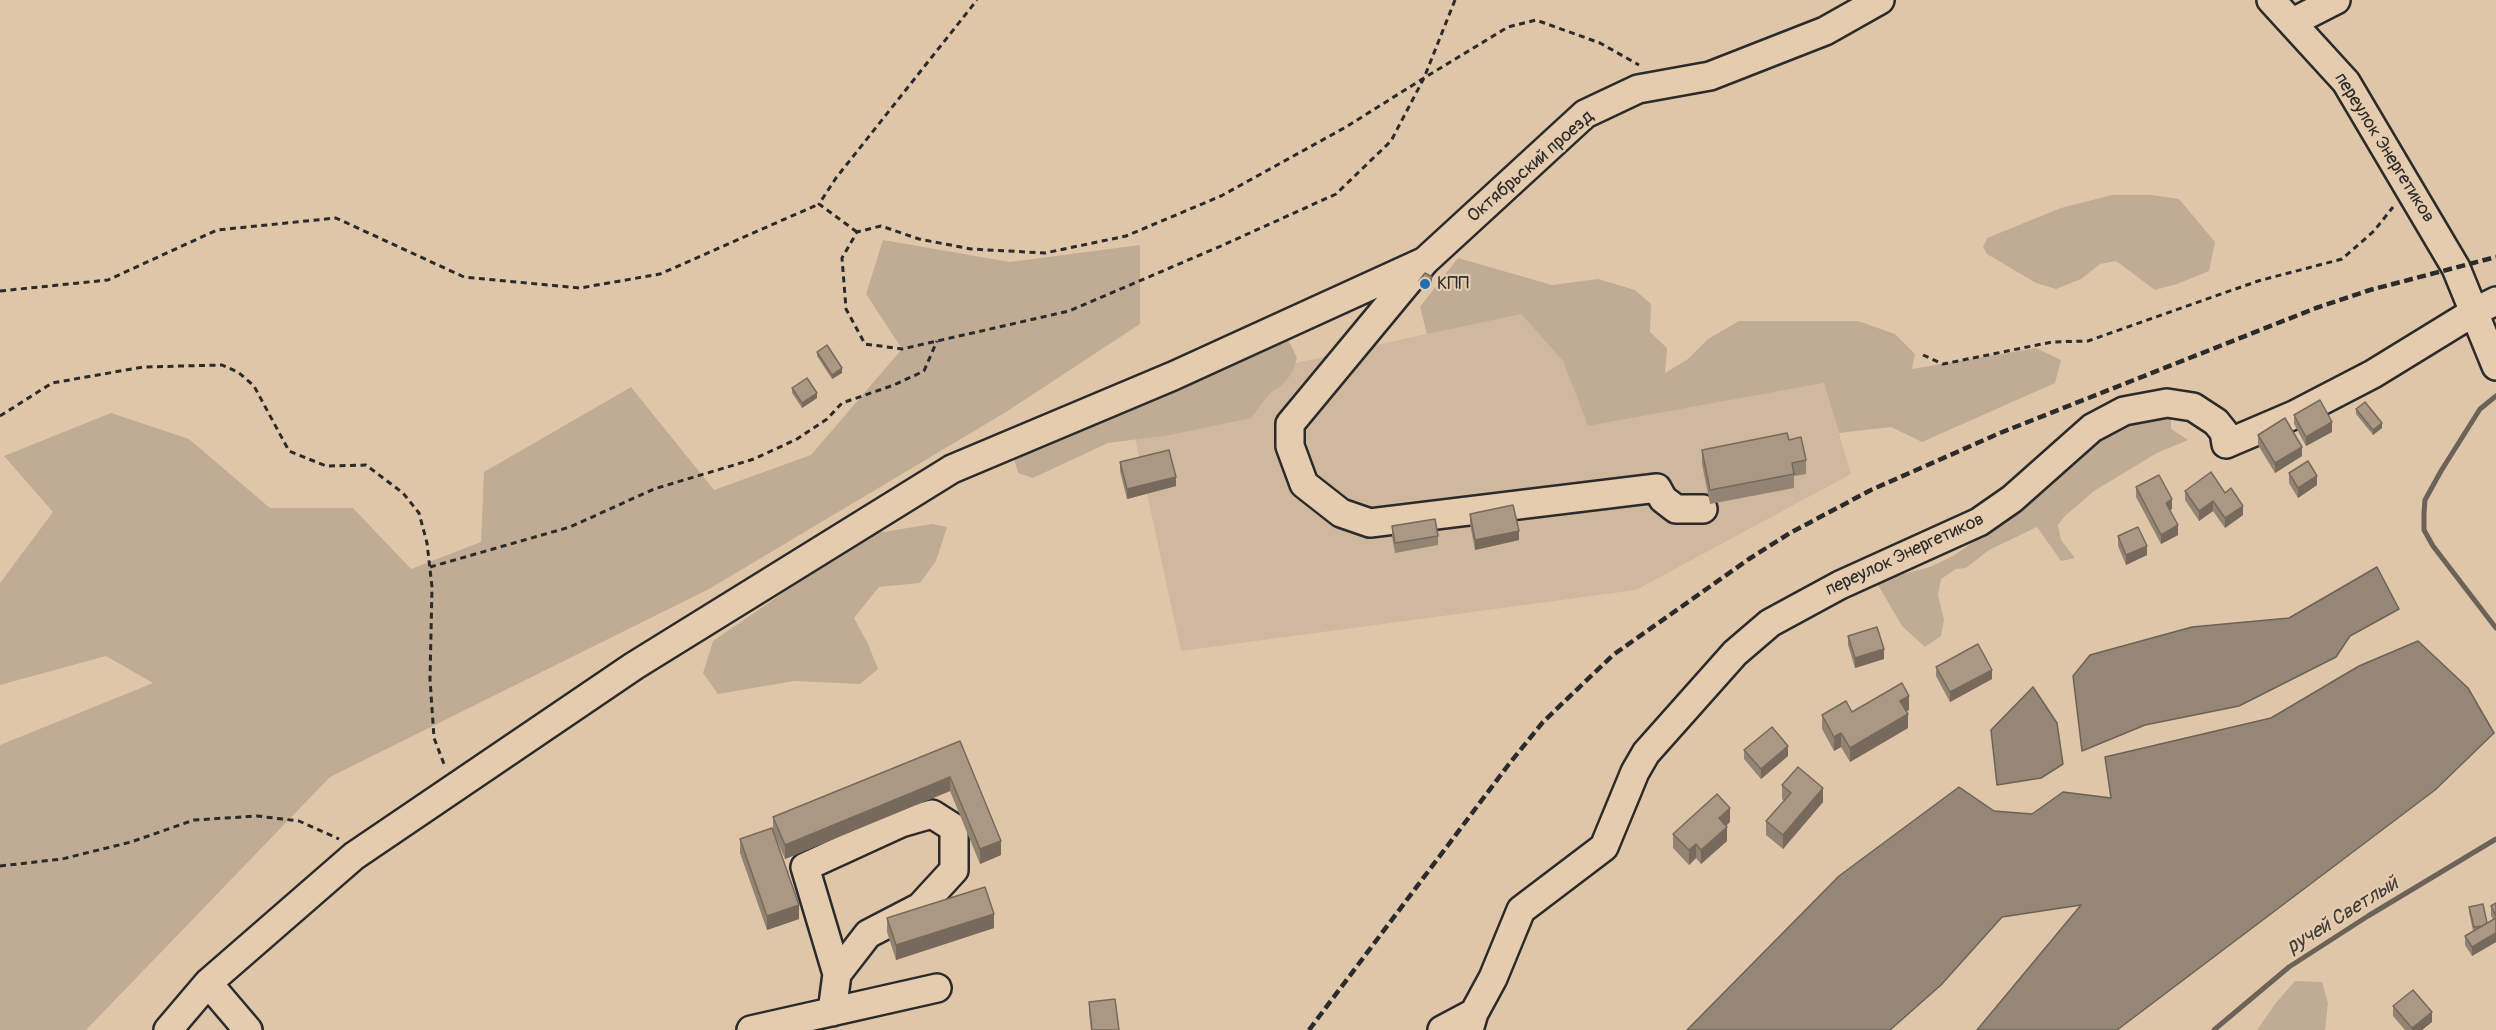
<!DOCTYPE html>
<html>
<head>
<meta charset="utf-8">
<style>
	body { margin:0 }
	canvas { display:block; background:#dfc6a9 }
</style>
</head>
<body>
<canvas width="2496" height="1030"></canvas>
<script>
const c = document.querySelector('canvas').getContext('2d');
c.lineJoin = 'round';
function paint(path, color) { c.fillStyle = color; c.fill(path, 'evenodd'); }
const shape = rows => new Path2D(rows.map(r => 'M' + r).join(''));
function trace(path, color, width, dash) { c.strokeStyle = color; c.lineWidth = width; c.lineCap = dash ? 'butt' : 'round'; c.setLineDash(dash || []); c.stroke(path); }
function drawText(font, color, halo, rows, align = 'center') {
  c.font = font + ' Pangolin,sans-serif'; c.lineWidth = 4.5; c.setLineDash([]); c.textBaseline = 'middle'; c.strokeStyle = halo; c.fillStyle = color; for (const [text, x, y, turn = 0] of rows) {
    c.save(); c.translate(x, y); c.rotate((+turn || 0) * Math.PI / 180); c.textAlign = isNaN(turn) ? turn : align; if (halo) c.strokeText(text, 0, 0); c.fillText(text, 0, 0); c.restore();
  }
}
const built = shape([
	[1520,313,1563,361,1588,426,1824,383,1851,474,1636,590,1181,651,1127,401]
]);
const green = shape([
	[2112,195,2152,195,2179,199,2215,242,2209,271,2177,284,2155,290,2116,261,2100,264,2081,279,2056,289,2036,283,1987,254,1983,247,1987,238,2061,208],
	[883,240,1010,262,1140,245,1140,324,1006,412,709,589,330,777,86,1030,0,1030,0,745,153,683,106,656,0,685,0,583,53,512,4,456,111,413,189,439,270,508,353,508,411,569,481,542,484,472,631,387,714,490,811,455,902,349,866,294],
	[1458,258,1552,285,1598,279,1635,290,1651,304,1650,332,1667,348,1665,373,1688,359,1708,339,1739,321,1858,321,1895,334,1915,354,1912,369,2036,348,2061,360,2055,383,1922,442,1891,427,1839,433,1824,383,1588,426,1563,361,1521,314,1427,334,1420,307],
	[1270,340,1289,341,1297,358,1292,373,1282,385,1270,393,1251,418,1170,435,1108,443,1033,478,1018,473,1012,451],
	[2159,417,2171,419,2171,429,2188,440,2157,453,2094,491,2065,516,2058,525,2061,540,2075,558,2061,561,2037,527,1989,550,1966,568,1956,569,1941,579,1938,595,1944,620,1941,636,1925,647,1902,626,1878,585,1884,579,1930,567,1953,556,2030,503,2075,459,2100,440,2122,427,2139,419],
	[932,524,947,527,936,561,920,583,879,587,854,618,868,644,878,669,860,684,794,681,718,694,703,673,713,641,815,571,877,533],
	[2295,981,2322,982,2328,1003,2325,1030,2257,1030,2275,1004]
]);
const water = shape([
	[2377,567,2399,609,2350,636,2336,657,2239,706,2145,725,2082,751,2073,676,2090,655,2192,627,2289,618,2377,567],
	[2418,641,2468,688,2494,733,2435,790,2117,1030,1977,1030,2081,905,2002,917,1941,985,1890,1030,1687,1030,1839,876,1959,787,1994,811,2032,814,2063,792,2111,798,2105,757,2271,718,2359,666,2418,641],
	[2033,687,2057,723,2063,764,2041,778,1997,785,1991,730,2033,687]
]);
const stream = shape([
	[2496,396,2480,409,2441,471,2425,500,2424,513,2424,530,2433,546,2496,628],
	[2214,1030,2289,967,2368,916,2496,839]
]);
const path = shape([
	[1455,0,1424,78,1391,141,1336,194,1221,246,1069,311,902,349,865,344,846,309,842,258,857,232,881,226,919,239,971,249,1045,253,1126,236,1221,196,1346,127,1424,78,1508,27,1536,20,1600,43,1639,65],
	[857,232,819,204,836,178,977,0],
	[0,291,108,280,217,230,336,218,464,277,580,288,660,274,819,204],
	[1923,355,1943,364,2052,342,2088,341,2258,281,2342,259,2374,231,2393,207],
	[0,416,52,383,143,367,222,365,238,372,254,386,289,451,326,466,366,465,403,493,419,513,427,543,432,587,430,679,434,738,444,764,447,766],
	[430,567,570,527,654,489,754,459,797,439,827,419,842,403,894,385,924,371,937,341],
	[0,866,62,859,131,842,194,820,257,816,299,821,339,839]
]);
const minor = shape([
	[2271,0,2346,82,2456,268,2496,366],
	[2293,22,2336,0],
	[1703,509,1676,509,1663,499,1657,488,1370,523,1341,513,1304,484,1290,446,1290,424,1425,261,1585,114,1638,89,1710,76,1825,31,1880,0],
	[832,1012,837,974,805,867,901,823,932,814,954,828,954,870,920,907,868,934,837,974],
	[168,1030,208,983],
	[248,1030,208,983,354,856,634,666,952,469,1173,376,1425,261],
	[751,1030,937,988],
	[1442,1030,1474,1013],
	[1469,1030,1474,1013,1493,978,1521,910,1604,847,1635,772,1646,753,1735,653,1770,623,1840,585,1979,522,2012,499,2092,428,2124,411,2167,403,2193,407,2216,422,2224,432,2226,444,2294,415,2373,374,2474,312,2496,301]
]);
const rail = shape([
	[1309,1030,1509,764,1543,722,1613,655,1749,559,1790,533,1871,490,2000,433,2316,308,2370,290,2496,257]
]);
const wall = shape([
	[1419,281,1432,282,1426,291,1419,286],
	[817,352,842,373,832,379,817,356],
	[792,388,817,398,802,408,792,393],
	[2356,409,2382,428,2373,435,2356,414],
	[2294,415,2332,432,2306,446,2294,424],
	[2258,435,2302,456,2275,473,2258,445],
	[1789,440,1806,460,1806,474,1794,476,1794,488,1710,504,1702,464,1702,450],
	[1120,462,1176,486,1127,499,1120,471],
	[2289,473,2317,485,2298,498,2289,483],
	[2136,487,2172,509,2170,510,2178,535,2161,544,2136,497],
	[2185,491,2225,493,2243,515,2225,528,2213,511,2199,521,2185,500],
	[1470,514,1519,540,1475,550,1470,524],
	[1392,526,1438,536,1438,545,1395,553,1392,536],
	[2118,536,2147,555,2126,565,2118,546],
	[1848,636,1884,659,1855,668,1848,645],
	[1936,667,1992,679,1950,702,1936,676],
	[1909,710,1906,711,1908,728,1850,762,1841,747,1834,751,1822,729,1822,715,1852,712],
	[960,741,1001,855,980,864,950,791,785,859,773,831,773,817],
	[1744,750,1788,756,1761,779,1744,759],
	[1782,785,1823,802,1783,849,1766,835,1766,821,1784,801,1782,799],
	[1730,822,1726,826,1727,841,1701,864,1696,858,1689,865,1673,848,1673,834],
	[740,839,799,919,767,930,740,853],
	[2496,903,2496,942,2472,956,2465,945,2465,936,2473,931,2469,912,2469,907,2487,923,2493,919,2491,916,2491,906],
	[887,918,994,928,896,960,887,932],
	[1089,1002,1119,1030,1091,1030,1089,1012],
	[2393,1006,2432,1022,2422,1030,2405,1030,2393,1016]
]);
const shadedWall = shape([
	[1432,277,1432,282,1426,291,1426,286],
	[842,368,842,373,832,379,832,375],
	[817,393,817,398,802,408,802,403],
	[2332,422,2332,432,2306,446,2306,437],
	[2382,423,2382,428,2373,435,2373,430],
	[2302,447,2302,456,2275,473,2275,463],
	[2317,476,2317,485,2298,498,2298,488],
	[1176,477,1176,486,1127,499,1127,489],
	[2172,499,2172,509,2166,512,2166,503],
	[2213,501,2213,511,2199,521,2199,511],
	[2243,506,2243,515,2225,528,2225,518],
	[2178,525,2178,535,2161,544,2161,535],
	[1519,531,1519,540,1475,550,1475,540],
	[2147,546,2147,555,2126,565,2126,555],
	[1884,649,1884,659,1855,668,1855,658],
	[1992,670,1992,679,1950,702,1950,692],
	[1909,696,1909,710,1900,715,1900,701],
	[1908,714,1908,728,1850,762,1850,748],
	[1841,733,1841,747,1834,751,1834,737],
	[1788,746,1788,756,1761,779,1761,769],
	[950,777,950,791,785,859,785,845],
	[1823,788,1823,802,1783,849,1783,835],
	[1730,808,1730,822,1719,832,1719,818],
	[1727,827,1727,841,1701,864,1701,850],
	[1001,841,1001,855,980,864,980,849],
	[1696,844,1696,858,1689,865,1689,850],
	[799,905,799,919,767,930,767,916],
	[994,914,994,928,896,960,896,945],
	[2496,933,2496,942,2472,956,2472,947],
	[2432,1012,2432,1022,2422,1030,2412,1030,2412,1028]
]);
const building = shape([
	[1425,273,1432,277,1426,286,1419,281,1425,273],
	[827,345,842,368,832,375,817,352,827,345],
	[807,378,817,393,802,403,792,388,807,378],
	[2320,400,2332,422,2306,437,2294,415,2320,400],
	[2365,402,2382,423,2373,430,2356,409,2365,402],
	[2285,418,2302,447,2275,463,2258,435,2285,418],
	[1787,433,1789,440,1801,437,1806,460,1792,463,1794,474,1710,490,1702,450,1787,433],
	[1169,450,1176,477,1127,489,1120,462,1169,450],
	[2308,461,2317,476,2298,488,2289,473,2308,461],
	[2211,472,2225,493,2231,488,2243,506,2225,518,2213,501,2199,511,2185,491,2211,472],
	[2159,475,2172,499,2166,503,2178,525,2161,535,2136,487,2159,475],
	[1513,505,1519,531,1475,540,1470,514,1513,505],
	[1435,519,1438,536,1395,543,1392,526,1435,519],
	[2138,527,2147,546,2126,555,2118,536,2138,527],
	[1877,627,1884,649,1855,658,1848,636,1877,627],
	[1978,644,1992,670,1950,692,1936,667,1978,644],
	[1902,683,1909,696,1900,701,1908,714,1850,748,1841,733,1834,737,1822,715,1846,701,1852,712,1902,683],
	[1772,727,1788,746,1761,769,1744,750,1772,727],
	[960,741,1001,841,980,849,950,777,785,845,773,817,960,741],
	[1798,767,1823,788,1783,835,1766,821,1791,793,1782,785,1798,767],
	[1717,794,1730,808,1719,818,1727,827,1701,850,1696,844,1689,850,1673,834,1717,794],
	[772,828,799,905,767,916,740,839,772,828],
	[985,887,994,914,896,945,887,918,985,887],
	[2496,903,2496,916,2491,906,2496,903],
	[2483,904,2487,923,2482,926,2474,927,2469,907,2483,904],
	[2496,918,2496,933,2472,947,2465,936,2496,918],
	[2413,990,2432,1012,2412,1028,2393,1006,2413,990],
	[1115,999,1119,1030,1092,1030,1089,1002,1115,999]
]);
const markers = [
	[1425,284,6,"#1f6fb2"]
];
const streetNames = [
	["переулок Энергетиков",2384,148,58],
	["Октябрьский проезд",1531,167,-41],
	["переулок Энергетиков",1905,555,-25]
];
const poiNames = [
	["КПП",1437,284]
];
const waterNames = [
	["ручей Светлый",2343,916,-32]
];
paint(built, '#cfb89e');
paint(green, '#c0ac94');
paint(water, '#958676');
trace(water, '#6b6258', 1.5);
trace(stream, '#6b6258', 5);
trace(minor, '#2b2b2b', 32);
trace(path, '#2b2b2b', 3, [6, 4.5]);
trace(minor, '#e6ccae', 27);
trace(rail, '#2b2b2b', 4.5, [9, 4.5]);
paint(wall, '#928372');
paint(shadedWall, '#776a5c');
paint(building, '#aa9884');
trace(building, '#776a5c', 1.5);
for (const [x, y, r, color] of markers) { const dot = new Path2D(); dot.arc(x, y, r, 0, 2 * Math.PI); c.fillStyle = color; c.fill(dot); trace(dot, '#e6ccae', 2); }
drawText('18px', '#2b2b2b', '#e6ccae', streetNames);
drawText('18px', '#2b2b2b', '#e6ccae', poiNames, 'left');
drawText('italic 20px', '#403d3a', '#e6ccae', waterNames);
</script>
</body>
</html>
